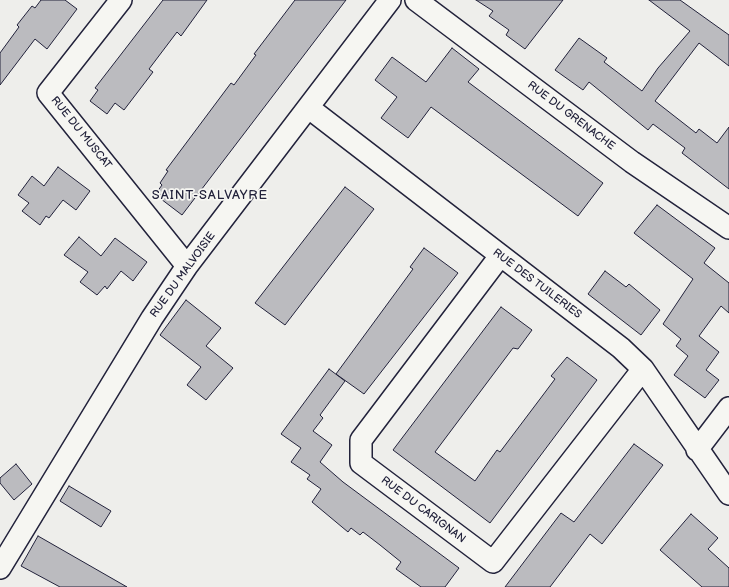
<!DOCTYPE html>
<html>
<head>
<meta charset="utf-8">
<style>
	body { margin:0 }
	canvas { display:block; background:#eeeeeb }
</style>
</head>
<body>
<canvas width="729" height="587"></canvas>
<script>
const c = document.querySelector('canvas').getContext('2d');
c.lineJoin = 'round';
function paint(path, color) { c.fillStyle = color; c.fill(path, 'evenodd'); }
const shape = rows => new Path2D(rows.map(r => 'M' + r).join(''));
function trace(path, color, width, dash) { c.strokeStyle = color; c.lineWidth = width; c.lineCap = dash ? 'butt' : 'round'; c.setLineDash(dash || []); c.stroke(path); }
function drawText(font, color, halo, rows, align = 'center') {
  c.font = font + ' "Balsamiq Sans",sans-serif'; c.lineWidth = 3.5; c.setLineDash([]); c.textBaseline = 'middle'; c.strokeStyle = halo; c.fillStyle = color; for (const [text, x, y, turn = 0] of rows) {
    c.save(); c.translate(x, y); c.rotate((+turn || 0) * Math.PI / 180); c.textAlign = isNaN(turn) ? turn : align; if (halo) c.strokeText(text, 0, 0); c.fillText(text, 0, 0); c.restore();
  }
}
const building = shape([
	[41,0,65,0,77,9,47,49,35,39,0,85,0,53,19,27,17,25,32,6,35,8,41,0],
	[163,0,207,0,181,36,177,32,149,69,153,72,124,110,115,103,107,114,90,101,98,90,95,88,163,0],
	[295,0,346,0,182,215,161,199,163,197,157,192,162,185,160,183,168,171,166,170,231,83,234,85,256,55,254,54,295,0],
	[476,0,563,0,525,49,506,35,509,30,489,16,493,11,476,0],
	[649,0,680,0,729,35,729,66,699,43,655,101,696,133,699,129,717,143,729,127,729,189,682,153,685,148,653,124,648,130,589,82,583,90,555,70,579,38,607,58,604,62,642,91,658,68,690,31,649,0],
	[452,48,479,69,468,82,603,183,578,216,431,107,408,138,381,118,397,97,375,80,392,57,426,82,452,48],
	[58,167,90,191,76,210,63,200,49,218,46,216,40,225,22,211,29,203,18,195,32,176,44,186,58,167],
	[345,187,374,209,285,325,255,303,345,187],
	[657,205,715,248,704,263,729,283,729,313,721,306,699,336,719,352,706,370,719,380,705,398,674,375,688,356,676,346,681,339,663,324,693,279,634,233,657,205],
	[79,237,101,256,115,238,147,262,133,281,121,271,107,289,105,286,97,295,80,282,88,272,64,255,79,237],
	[424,248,458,273,364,394,336,374,413,269,410,267,424,248],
	[605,271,626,287,629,284,660,310,641,335,588,294,605,271],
	[186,300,221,328,206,346,233,368,206,400,187,385,201,367,160,335,186,300],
	[501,307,532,330,518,349,513,348,435,452,475,481,497,450,500,452,540,399,555,379,551,376,567,357,597,380,490,523,393,450,501,307],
	[329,369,345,381,320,415,323,418,313,431,332,445,320,462,343,482,459,568,445,587,421,587,396,569,401,562,380,545,363,532,360,535,351,528,348,532,312,502,321,489,307,479,310,475,291,462,301,448,281,434,329,369],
	[634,444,663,465,602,544,590,534,550,587,505,587,561,513,574,522,634,444],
	[16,464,32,484,14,500,0,483,0,478,16,464],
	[69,486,111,511,101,527,60,501,69,486],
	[691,514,718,538,708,549,729,568,729,587,702,587,660,550,691,514],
	[38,536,127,587,60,587,21,566,38,536]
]);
const minor = shape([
	[121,0,48,93,187,266],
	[416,0,632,162,729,228],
	[309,108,621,348,643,369,729,494],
	[500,256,361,440,361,463,493,562,643,369],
	[697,450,729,408],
	[0,568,152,318,187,266,390,0]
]);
const streetNames = [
	["RUE DU GRENACHE",571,116,37],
	["RUE DU MUSCAT",81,133,51],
	["RUE DU MALVOISIE",183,275,-54],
	["RUE DES TUILERIES",537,284,37],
	["RUE DU CARIGNAN",423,510,37]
];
const quarterNames = [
	["SAINT-SALVAYRE",210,196]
];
paint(building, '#bbbbbf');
trace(building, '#22223b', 1);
trace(minor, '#22223b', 24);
trace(minor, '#f6f6f2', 21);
drawText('11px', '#22223b', '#f6f6f2', streetNames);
c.letterSpacing = '1px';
drawText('13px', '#22223b', '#f6f6f2', quarterNames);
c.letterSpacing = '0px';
</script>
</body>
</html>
